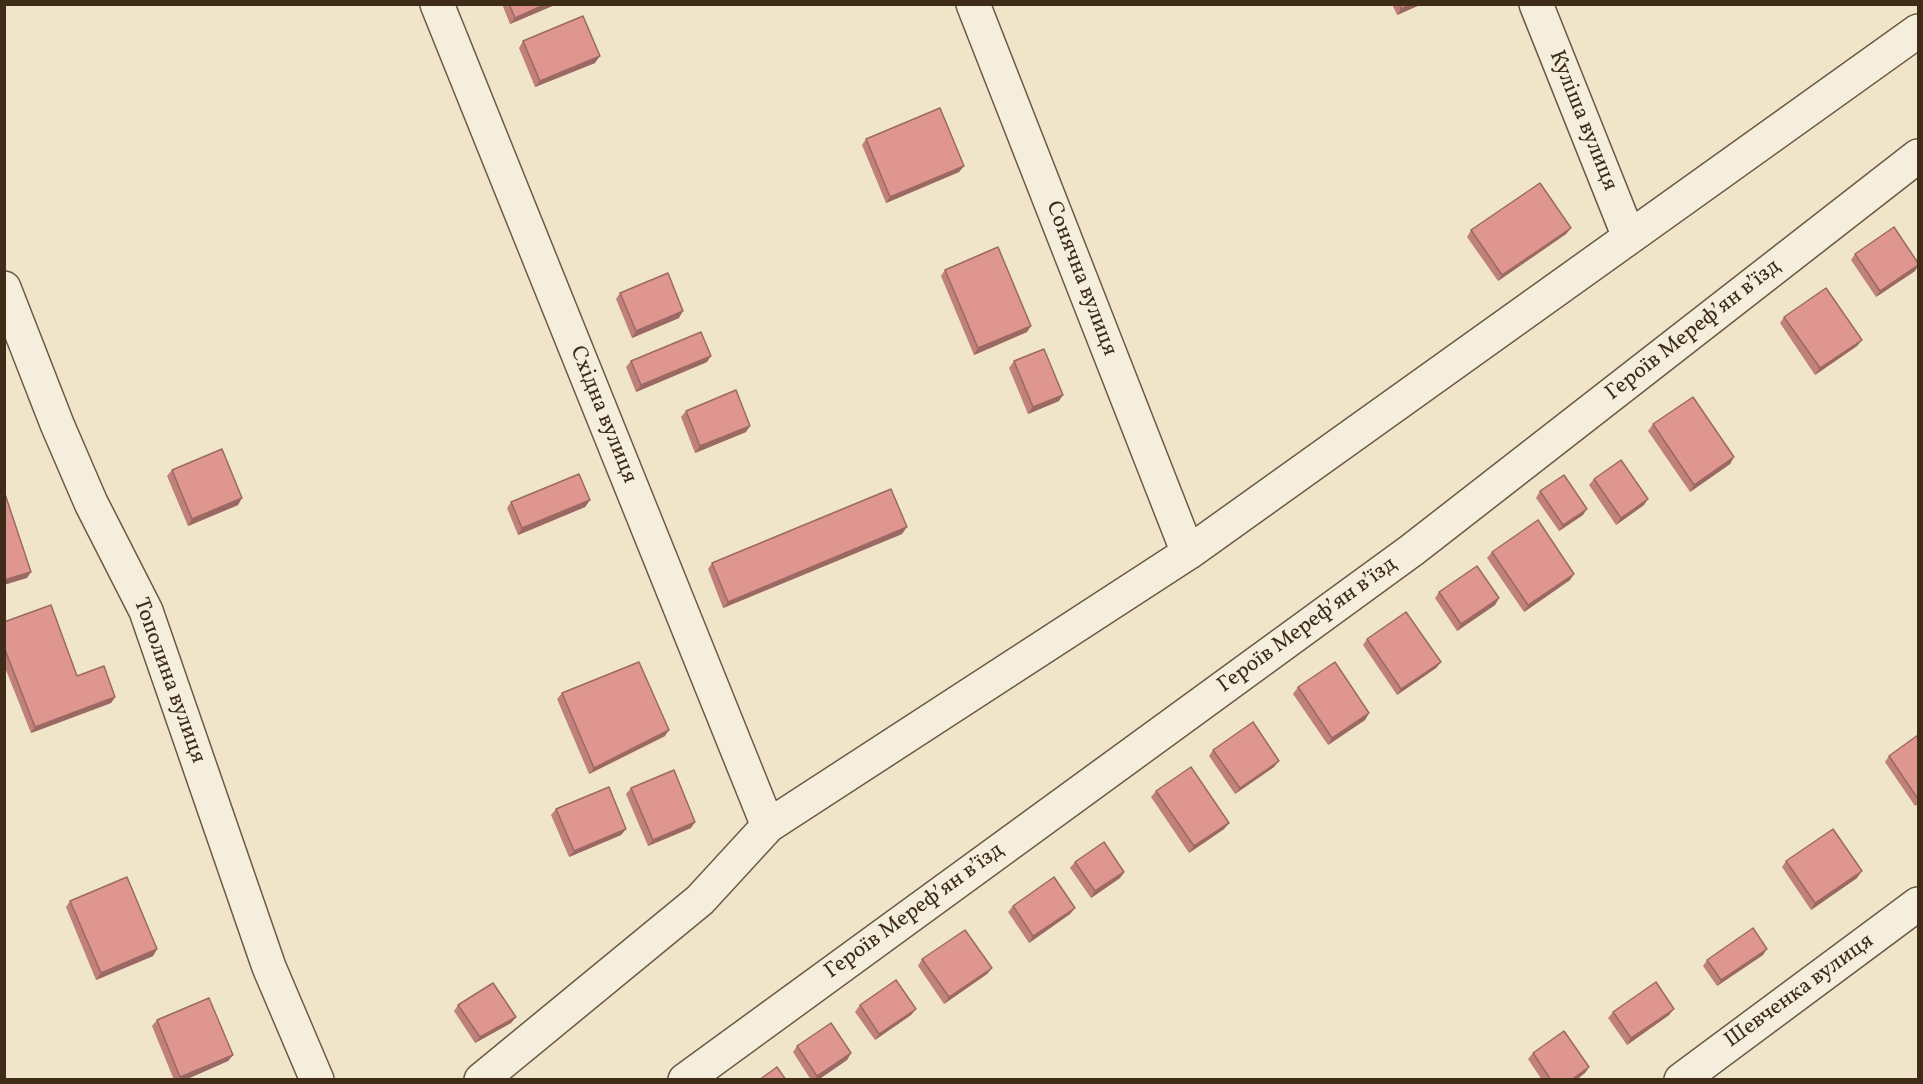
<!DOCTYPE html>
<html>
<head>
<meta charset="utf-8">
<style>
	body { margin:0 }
	#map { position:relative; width:1923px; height:1084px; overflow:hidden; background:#f1e5c9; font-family:Vollkorn,serif }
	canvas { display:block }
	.frame { position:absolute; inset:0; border:6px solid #3e2c19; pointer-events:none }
</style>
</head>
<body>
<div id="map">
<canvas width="1923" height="1084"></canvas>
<div class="frame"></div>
</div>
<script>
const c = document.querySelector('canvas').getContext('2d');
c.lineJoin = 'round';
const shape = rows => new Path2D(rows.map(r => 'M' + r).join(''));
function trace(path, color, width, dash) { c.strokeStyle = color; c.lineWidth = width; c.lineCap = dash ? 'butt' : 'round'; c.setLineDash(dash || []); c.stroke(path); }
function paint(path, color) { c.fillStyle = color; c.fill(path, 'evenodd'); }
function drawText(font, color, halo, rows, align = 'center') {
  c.font = font + ' Vollkorn,serif'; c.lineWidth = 6; c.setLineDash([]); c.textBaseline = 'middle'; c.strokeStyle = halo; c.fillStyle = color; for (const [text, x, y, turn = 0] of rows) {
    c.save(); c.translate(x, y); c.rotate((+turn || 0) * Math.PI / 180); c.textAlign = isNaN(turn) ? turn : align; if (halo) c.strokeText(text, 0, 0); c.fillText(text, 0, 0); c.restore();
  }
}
const minor = shape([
	[437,4,768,826],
	[973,4,1188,553],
	[1536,4,1629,237],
	[4,288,57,424,91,503,146,611,269,967,317,1080],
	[481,1080,700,900,768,826,1188,553,1918,31],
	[685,1080,1412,550,1918,156],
	[1681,1080,1918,904]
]);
const wall = shape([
	[502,4,557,4,510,24],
	[1392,4,1422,4,1397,15],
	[523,41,595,63,535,87,519,48],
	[866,139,964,166,959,172,886,203,862,145],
	[1571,228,1566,234,1498,281,1467,237,1471,230],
	[1855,254,1918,263,1918,265,1915,271,1876,297,1851,260],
	[945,270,1027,332,974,355,941,276],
	[620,293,679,318,632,338,616,299],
	[1784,317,1862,340,1857,346,1815,375,1780,323],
	[631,361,707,362,636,392,626,367],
	[1014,361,1059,401,1028,414,1009,368],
	[686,411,746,432,695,453,681,417],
	[1653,424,1734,457,1730,464,1690,492,1648,431],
	[172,470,238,505,188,526,167,476],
	[1594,479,1644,505,1616,525,1589,485],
	[1540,491,1583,515,1559,531,1536,498],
	[590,500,585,507,518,535,507,508,511,502],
	[902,534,723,608,708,569,712,563],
	[1492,552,1574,574,1570,580,1524,612,1487,558],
	[1439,592,1499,598,1495,605,1457,631,1435,598],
	[4,622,77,676,115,697,111,703,31,733,4,665],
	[1367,639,1441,662,1436,668,1397,695,1363,645],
	[1298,687,1369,713,1365,720,1328,745,1293,694],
	[562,693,665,736,589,774,557,699],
	[1918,735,1918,804,1915,806,1885,762,1889,756],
	[1213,750,1274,767,1235,794,1209,756],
	[631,788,691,828,648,846,626,794],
	[1156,791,1229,823,1224,829,1189,853,1151,797],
	[556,809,626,829,621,835,569,857,551,815],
	[1786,861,1857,878,1811,910,1782,867],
	[1075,862,1124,872,1120,878,1091,898,1070,868],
	[70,901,157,949,153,956,96,980,66,907],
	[1013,906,1075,908,1070,914,1029,943,1008,912],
	[1763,955,1717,986,1703,966,1707,960],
	[922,959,992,968,987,974,944,1004,918,966],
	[458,1005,516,1017,511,1023,475,1043,454,1011],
	[860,1005,916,1009,911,1015,875,1040,855,1012],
	[1613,1012,1669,1015,1627,1045,1608,1018],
	[157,1020,233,1055,228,1061,185,1080,174,1080,152,1026],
	[797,1046,851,1053,847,1060,818,1080,811,1080,793,1052],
	[1533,1053,1589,1067,1585,1073,1576,1080,1542,1080,1528,1059]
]);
const shadedWall = shape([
	[546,4,557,4,510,24,515,18],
	[1411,4,1422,4,1397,15,1401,9],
	[600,56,595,63,535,87,540,81],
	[964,166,959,172,886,203,890,197],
	[1571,228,1566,234,1498,281,1502,275],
	[1918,265,1915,271,1876,297,1880,291],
	[683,311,679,318,632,338,636,331],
	[1031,326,1027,332,974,355,978,348],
	[1862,340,1857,346,1815,375,1820,368],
	[711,356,707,362,636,392,641,385],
	[1063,395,1059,401,1028,414,1033,407],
	[750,426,746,432,695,453,700,446],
	[1734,457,1730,464,1690,492,1694,485],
	[242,498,238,505,188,526,192,519],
	[1648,499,1644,505,1616,525,1621,518],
	[590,500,585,507,518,535,522,528],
	[1587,509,1583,515,1559,531,1563,525],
	[907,527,902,534,723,608,728,602],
	[31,572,27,578,4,585,4,580],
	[1574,574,1570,580,1524,612,1528,605],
	[1499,598,1495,605,1457,631,1461,624],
	[1441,662,1436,668,1397,695,1401,689],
	[115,697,111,703,31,733,35,727],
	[1369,713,1365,720,1328,745,1332,738],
	[669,730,665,736,589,774,594,768],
	[1279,761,1274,767,1235,794,1240,788],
	[695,822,691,828,648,846,653,840],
	[1229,823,1224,829,1189,853,1194,846],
	[626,829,621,835,569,857,574,851],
	[1862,871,1857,878,1811,910,1815,903],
	[1124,872,1120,878,1091,898,1095,891],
	[1075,908,1070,914,1029,943,1033,936],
	[157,949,153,956,96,980,101,973],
	[1767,949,1763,955,1717,986,1721,980],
	[992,968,987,974,944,1004,949,997],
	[916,1009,911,1015,875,1040,879,1034],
	[1674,1009,1669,1015,1627,1045,1631,1038],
	[516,1017,511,1023,475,1043,480,1037],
	[851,1053,847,1060,818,1080,815,1080,817,1076],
	[233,1055,228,1061,185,1080,178,1080,180,1077],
	[1589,1067,1585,1073,1576,1080,1571,1080]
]);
const building = shape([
	[509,4,546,4,515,18,509,4],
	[1400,4,1411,4,1401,9,1400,4],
	[583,16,600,56,540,81,523,41,583,16],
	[940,108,964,166,890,197,866,139,940,108],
	[1540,183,1571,228,1502,275,1471,230,1540,183],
	[1894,227,1918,263,1918,265,1880,291,1855,254,1894,227],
	[998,247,1031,326,978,348,945,270,998,247],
	[668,273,683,311,636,331,620,293,668,273],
	[1826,288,1862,340,1820,368,1784,317,1826,288],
	[701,332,711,356,641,385,631,361,701,332],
	[1044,349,1063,395,1033,407,1014,361,1044,349],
	[736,390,750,426,700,446,686,411,736,390],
	[1693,397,1734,457,1694,485,1653,424,1693,397],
	[222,449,242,498,192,519,172,470,222,449],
	[1621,460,1648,499,1621,518,1594,479,1621,460],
	[579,474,590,500,522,528,511,502,579,474],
	[1564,475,1587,509,1563,525,1540,491,1564,475],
	[891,489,907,527,728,602,712,563,891,489],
	[4,491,31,572,4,580,4,491],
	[1538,520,1574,574,1528,605,1492,552,1538,520],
	[1477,566,1499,598,1461,624,1439,592,1477,566],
	[51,605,77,676,104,666,115,697,35,727,4,647,4,622,51,605],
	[1406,612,1441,662,1401,689,1367,639,1406,612],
	[639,662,669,730,594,768,562,693,639,662],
	[1335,662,1369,713,1332,738,1298,687,1335,662],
	[1253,722,1279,761,1240,788,1213,750,1253,722],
	[1918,735,1918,799,1889,756,1918,735],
	[1191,767,1229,823,1194,846,1156,791,1191,767],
	[674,770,695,822,653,840,631,788,674,770],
	[609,787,626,829,574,851,556,809,609,787],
	[1833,829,1862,871,1815,903,1786,861,1833,829],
	[1104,842,1124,872,1095,891,1075,862,1104,842],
	[127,877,157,949,101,973,70,901,127,877],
	[1054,877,1075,908,1033,936,1013,906,1054,877],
	[1753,928,1767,949,1721,980,1707,960,1753,928],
	[965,930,992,968,949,997,922,959,965,930],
	[896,980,916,1009,879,1034,860,1005,896,980],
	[1656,982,1674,1009,1631,1038,1613,1012,1656,982],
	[493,983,516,1017,480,1037,458,1005,493,983],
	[209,998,233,1055,180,1077,157,1020,209,998],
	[831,1023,851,1053,817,1076,797,1046,831,1023],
	[1564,1031,1589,1067,1571,1080,1551,1080,1533,1053,1564,1031],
	[777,1067,786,1080,759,1080,777,1067]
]);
const streetNames = [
	["Куліша вулиця",1582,121,68],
	["Сонячна вулиця",1080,279,69],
	["Героїв Мерефʼян вʼїзд",1694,331,-38],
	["Східна вулиця",602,415,68],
	["Героїв Мерефʼян вʼїзд",1308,626,-36],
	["Тополина вулиця",168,681,70],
	["Героїв Мерефʼян вʼїзд",915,912,-36],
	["Шевченка вулиця",1800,992,-36]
];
trace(minor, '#6b5a45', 36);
trace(minor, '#f6eedc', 33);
paint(wall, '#bf817a');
paint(shadedWall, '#9b6963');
paint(building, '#de968e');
trace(building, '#9b6963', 1.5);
drawText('22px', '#3e2c19', '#f6eedc', streetNames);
</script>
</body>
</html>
